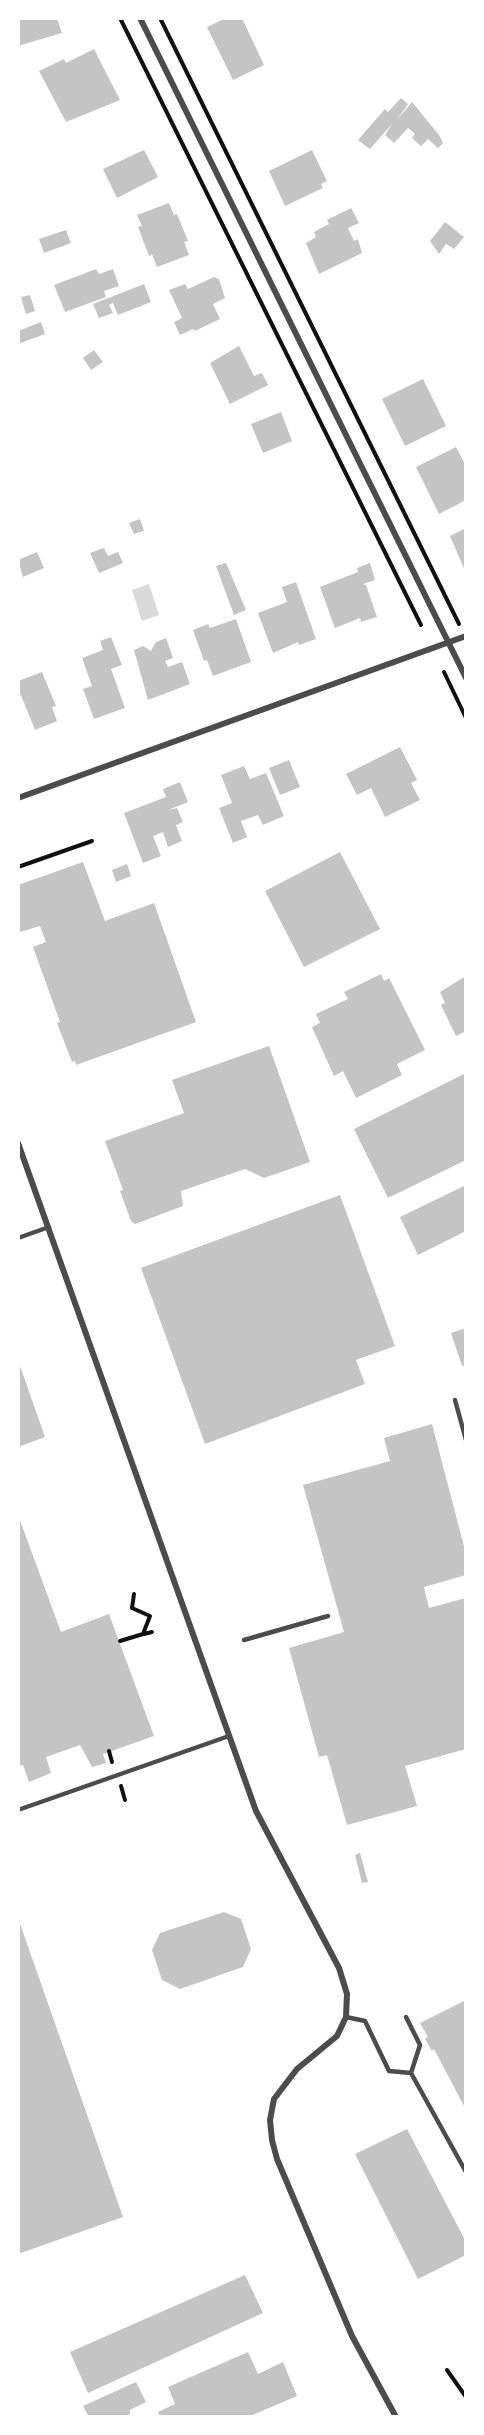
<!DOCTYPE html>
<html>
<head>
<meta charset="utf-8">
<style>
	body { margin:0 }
	#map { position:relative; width:484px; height:2435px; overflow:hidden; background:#fff; font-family:"Asap Condensed",sans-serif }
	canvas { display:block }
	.frame { position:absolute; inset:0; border:20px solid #fff; pointer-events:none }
</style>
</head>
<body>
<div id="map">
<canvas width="484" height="2435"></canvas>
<div class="frame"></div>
</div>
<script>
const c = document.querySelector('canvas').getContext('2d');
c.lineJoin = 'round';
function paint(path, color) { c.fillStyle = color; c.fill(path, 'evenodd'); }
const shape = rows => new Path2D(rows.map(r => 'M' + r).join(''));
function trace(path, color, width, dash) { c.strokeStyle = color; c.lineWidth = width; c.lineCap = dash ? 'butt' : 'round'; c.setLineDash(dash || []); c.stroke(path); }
const water = shape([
	[149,584,159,615,142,621,132,590]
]);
const building = shape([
	[18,18,57,18,62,33,18,46],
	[226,18,242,18,264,65,233,80,207,27],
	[94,49,120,100,66,122,39,71,64,59,66,63],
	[401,98,408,104,397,120,412,102,439,135,443,143,438,148,428,139,421,146,412,138,415,134,408,128,394,143,385,135,392,124,370,149,358,140,385,109,388,112],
	[144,150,158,177,117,198,103,169],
	[312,150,327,181,321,184,323,188,285,206,269,171],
	[169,203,174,215,177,214,188,241,184,242,189,255,157,267,152,254,149,256,138,227,142,226,137,215],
	[351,208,359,223,348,228,354,241,358,239,362,253,319,274,306,243,316,237,314,232,329,224,327,220],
	[445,222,464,237,454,249,446,244,439,254,430,241],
	[66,230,71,243,44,253,39,239],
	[96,269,99,274,113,269,119,286,104,291,106,297,65,312,54,285],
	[214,277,219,279,225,298,213,304,220,319,195,331,193,329,180,335,174,322,182,318,169,290,185,284,188,289],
	[144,284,151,302,118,315,113,303,109,305,113,313,99,318,93,304],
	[30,295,35,311,26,314,21,297],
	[41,322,45,334,18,344,18,331],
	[239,346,254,376,262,373,268,385,230,404,210,363],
	[94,350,103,362,91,370,83,358],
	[423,379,446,426,405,446,382,399],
	[281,412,292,441,263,453,251,424],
	[456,447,466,466,466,500,439,514,416,467],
	[140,519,144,531,134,534,129,523],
	[466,528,466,573,450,536],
	[104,548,108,556,118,552,123,563,99,573,90,553],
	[37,552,44,568,23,577,18,560],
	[226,563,246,610,234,615,216,566],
	[370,563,375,580,363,584,366,585,377,617,361,622,360,618,335,628,320,587,358,572,357,568],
	[296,582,316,639,299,645,298,642,273,653,258,613,287,602,282,587],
	[236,619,251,662,213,676,207,660,204,661,193,630,208,624,210,628],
	[111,637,122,665,111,669,125,708,94,719,83,689,92,686,82,658,103,650,100,641],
	[166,638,173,658,165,661,168,667,182,662,190,684,148,700,134,650,143,646,151,651,156,642],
	[42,672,56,706,52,707,57,721,35,730,18,688,18,681],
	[400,747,417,780,411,783,420,800,385,817,371,788,357,795,346,774],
	[289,760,300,787,280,795,269,768],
	[244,766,250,779,266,773,284,816,263,825,258,815,241,821,247,837,233,843,219,808,232,803,221,775],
	[180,782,188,802,168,810,177,808,183,822,176,825,182,841,168,847,163,832,153,836,161,856,143,863,124,813,166,797,163,789],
	[340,852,380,929,304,967,265,891],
	[83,862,105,921,154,903,196,1022,76,1065,75,1061,72,1062,57,1023,60,1022,33,947,46,942,40,926,20,932,18,926,18,885],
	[127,864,131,876,116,882,112,870],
	[381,974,384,981,389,978,425,1050,397,1064,402,1075,356,1098,343,1071,334,1076,312,1027,320,1023,316,1014,348,999,344,992],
	[466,976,466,1031,456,1036,441,1005,445,1003,440,992],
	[269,1046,310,1162,264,1178,245,1169,181,1191,183,1206,135,1224,131,1221,120,1191,123,1190,105,1141,184,1113,172,1080],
	[466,1073,466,1160,388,1198,354,1129],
	[466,1185,466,1231,418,1255,400,1217],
	[340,1195,395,1346,356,1360,365,1384,205,1444,141,1268],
	[466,1328,466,1365,462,1366,451,1333],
	[18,1360,45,1437,18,1447],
	[432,1424,466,1554,466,1575,424,1587,429,1608,466,1598,466,1749,405,1766,417,1806,347,1825,327,1755,319,1757,289,1648,344,1632,303,1485,390,1461,384,1438],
	[18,1515,61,1632,109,1614,154,1736,103,1754,106,1763,92,1767,80,1745,46,1757,51,1773,29,1782,23,1765,18,1766],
	[360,1853,368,1882,362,1883,355,1855],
	[224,1912,241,1919,251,1949,243,1967,180,1989,162,1980,152,1950,160,1933],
	[18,1918,123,2217,18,2254],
	[466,2000,466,2110,434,2049,432,2051,425,2039,428,2037,420,2023],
	[407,2129,466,2242,466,2255,418,2279,355,2154],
	[245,2275,263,2313,88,2393,70,2352],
	[248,2352,258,2374,283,2362,297,2396,248,2417,160,2417,158,2412,175,2404,168,2387],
	[136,2382,146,2402,130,2410,130,2414,124,2417,89,2417,83,2406]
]);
const path = shape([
	[120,18,421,625],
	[160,18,459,624],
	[444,672,466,718],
	[18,867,92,841],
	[144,1634,152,1632],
	[120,1641,143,1634,150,1616,132,1608,134,1594],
	[109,1751,112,1762],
	[121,1786,125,1800],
	[447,2370,466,2397]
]);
const service = shape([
	[18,1238,49,1227],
	[455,1400,466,1440],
	[244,1640,328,1616],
	[18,1810,229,1736],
	[346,2017,365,2021,389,2071,411,2073],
	[406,2017,420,2045,411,2073,466,2172]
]);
const minor = shape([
	[140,18,466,678],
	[18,798,466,636],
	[18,1143,256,1811,339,1968,347,1994,346,2017,337,2036,297,2069,274,2099,270,2120,272,2140,277,2159,352,2336,396,2417]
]);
paint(water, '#d9d9d9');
paint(building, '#c4c4c4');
trace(path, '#111', 4);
trace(service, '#4c4c4c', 4.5);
trace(minor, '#4c4c4c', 6);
</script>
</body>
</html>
